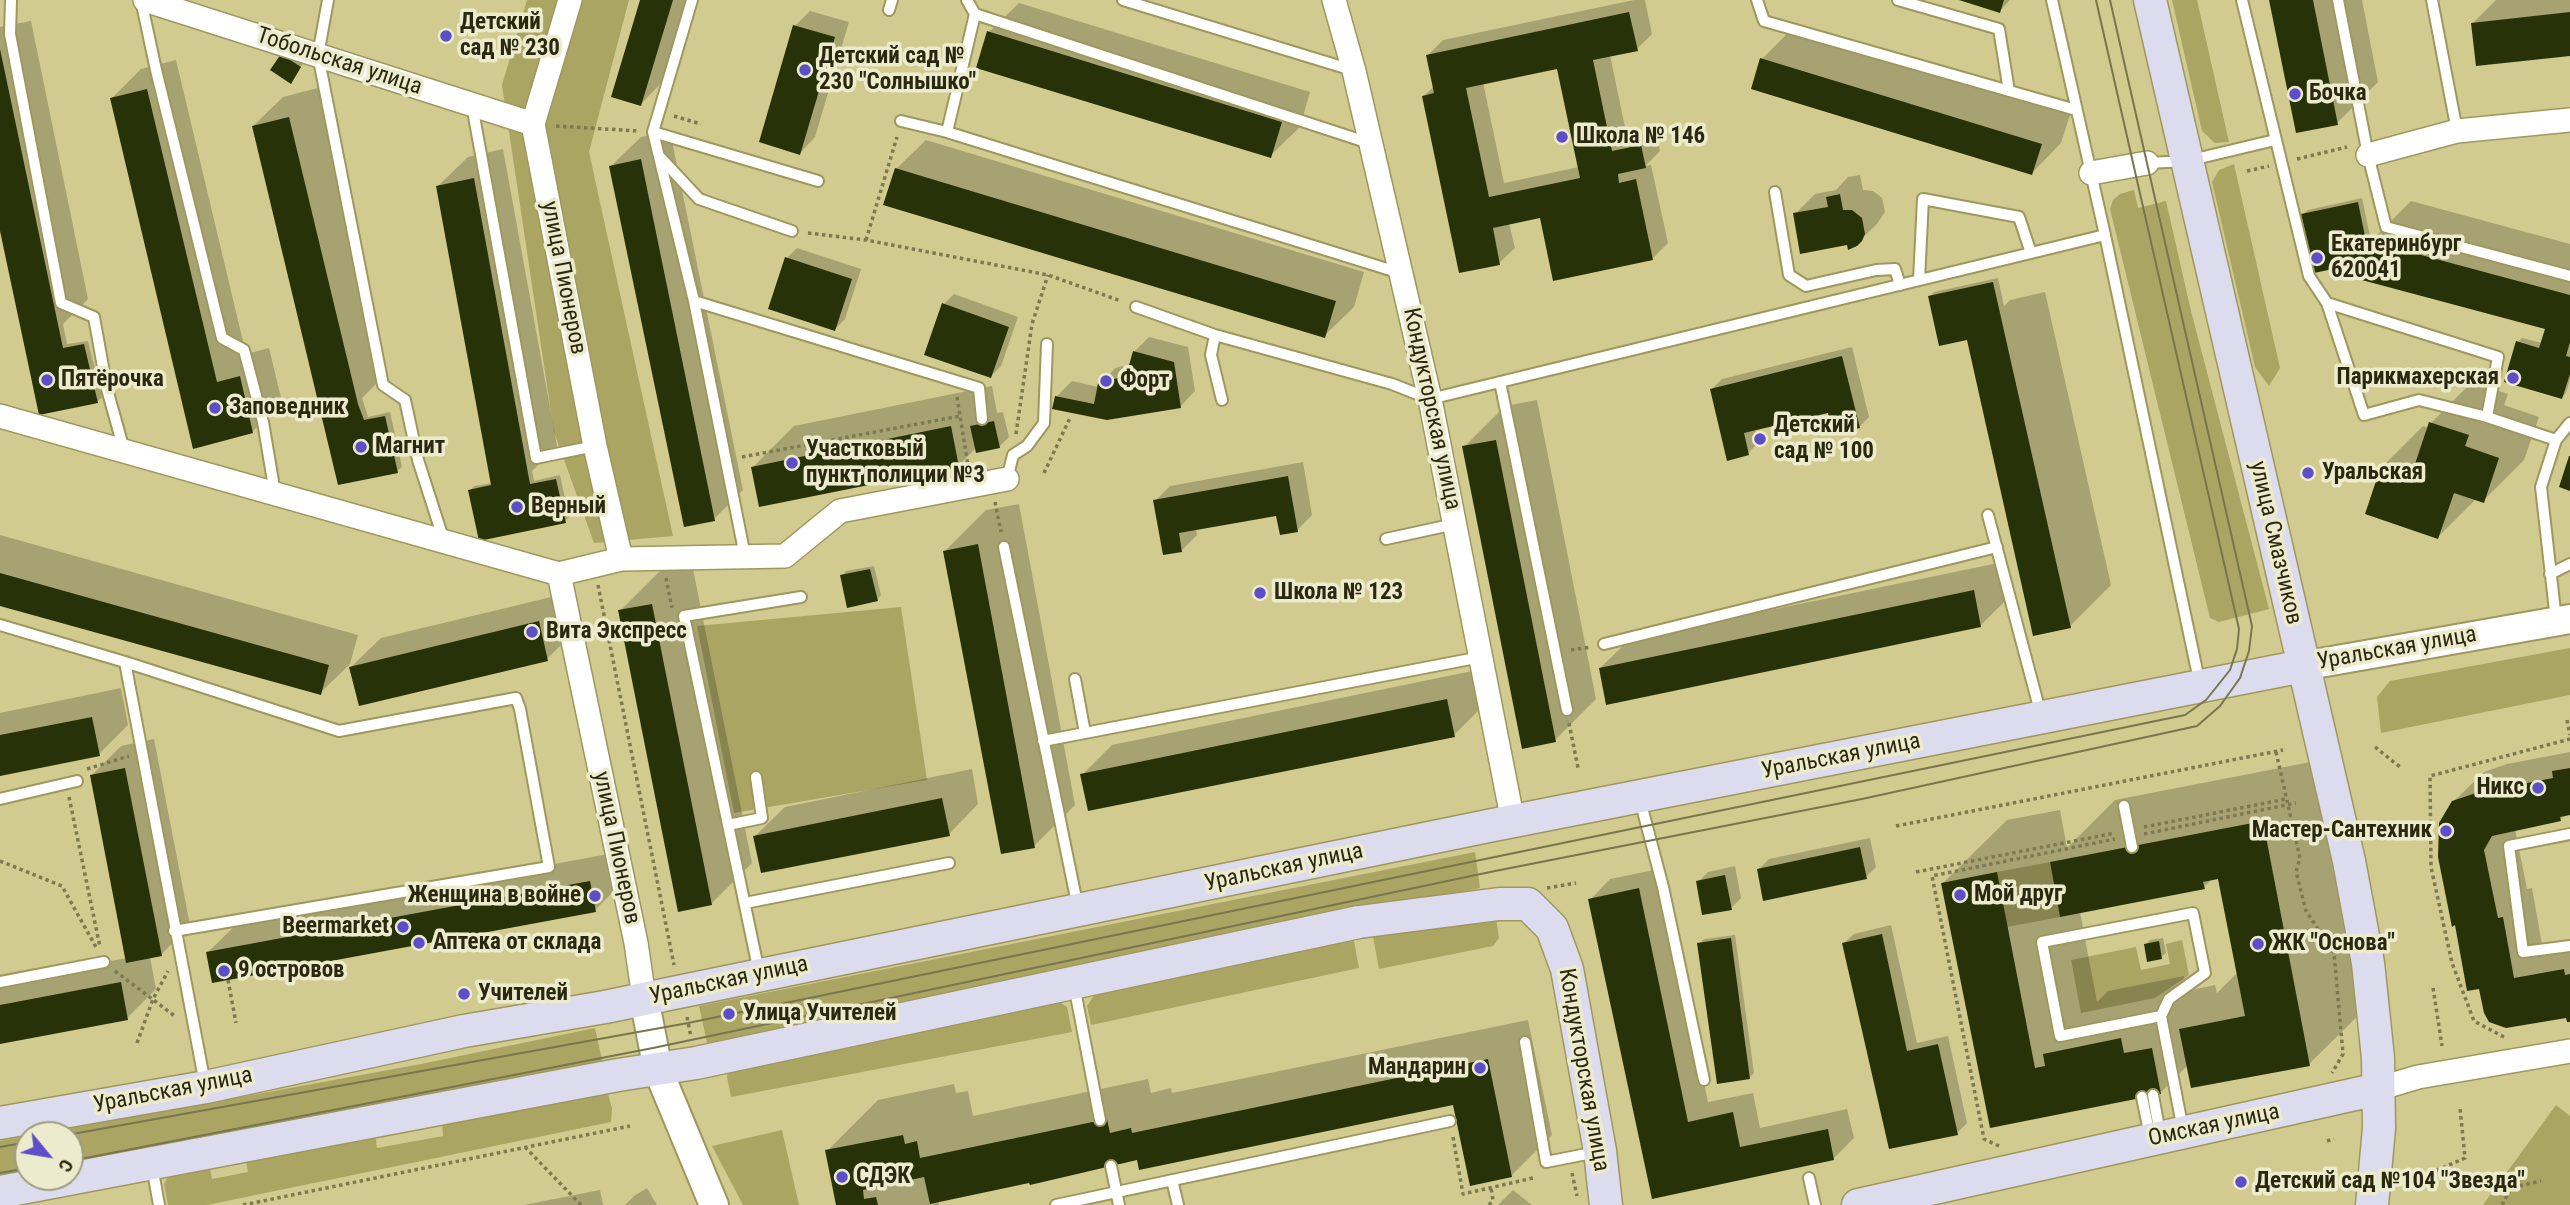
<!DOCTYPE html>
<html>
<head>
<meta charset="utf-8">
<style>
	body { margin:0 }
	#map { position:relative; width:2570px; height:1205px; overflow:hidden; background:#d1cb8f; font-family:"Roboto Condensed",sans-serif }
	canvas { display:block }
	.north { position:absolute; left:14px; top:1121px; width:70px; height:70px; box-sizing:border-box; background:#edebcd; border:2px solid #9f9d81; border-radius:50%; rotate:120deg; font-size:19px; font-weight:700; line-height:28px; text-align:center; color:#2b2810 }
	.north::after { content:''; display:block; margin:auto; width:24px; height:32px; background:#5d4dc6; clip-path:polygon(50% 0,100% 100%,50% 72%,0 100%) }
</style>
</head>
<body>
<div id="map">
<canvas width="2570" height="1205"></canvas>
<div class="north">С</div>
</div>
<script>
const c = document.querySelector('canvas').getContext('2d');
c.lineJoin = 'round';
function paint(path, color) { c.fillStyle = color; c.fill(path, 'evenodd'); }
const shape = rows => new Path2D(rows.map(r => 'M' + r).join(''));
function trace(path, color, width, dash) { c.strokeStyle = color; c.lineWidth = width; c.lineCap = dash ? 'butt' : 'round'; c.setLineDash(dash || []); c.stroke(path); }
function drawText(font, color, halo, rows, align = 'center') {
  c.font = font + ' "Roboto Condensed",sans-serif'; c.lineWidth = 7; c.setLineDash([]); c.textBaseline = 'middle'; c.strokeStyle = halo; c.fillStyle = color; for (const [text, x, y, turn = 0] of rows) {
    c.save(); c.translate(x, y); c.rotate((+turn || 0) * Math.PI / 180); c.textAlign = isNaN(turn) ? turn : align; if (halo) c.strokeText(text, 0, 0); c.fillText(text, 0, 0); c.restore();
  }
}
const green = shape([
	[527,0,629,0,589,152,673,536,594,543,554,432,502,85],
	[2172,0,2197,0,2229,142,2215,143,2202,131],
	[2234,164,2280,368,2269,386,2255,367,2212,182,2219,170],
	[2134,190,2138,208,2166,201,2191,311,2269,609,2219,622,2210,618,2110,209,2113,200,2120,194],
	[901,607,927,780,734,813,697,626],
	[2570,648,2570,695,2381,733,2377,697,2390,681],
	[1475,852,1480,888,707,1043,699,1006],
	[2050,862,2060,917,2007,927,1997,872],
	[1495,912,1499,938,1493,946,1379,969,1372,931],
	[1348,936,1354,941,1359,968,1091,1025,1087,1006,1099,988],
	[2182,940,2189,975,2155,998,2081,1013,2071,960,2136,947,2141,970,2170,964,2166,944],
	[1056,1000,1067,1007,1072,1032,731,1097,727,1077,728,1072],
	[595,1028,603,1064,70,1165,70,1135,34,1135,421,1064],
	[598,1085,608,1094,612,1108,611,1122,207,1205,168,1205,164,1184,169,1175,209,1162,212,1179,248,1172,245,1156,375,1132,377,1148,443,1136,442,1121],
	[2556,1105,2570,1116,2570,1205,2483,1205],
	[782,1130,799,1205,743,1205,712,1146],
	[28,1136,28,1172,0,1177,0,1141]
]);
const shadow = shape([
	[642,0,693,0,670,74,641,104],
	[1634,0,1645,0,1652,34,1637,49,1610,55,1627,137,1656,131,1660,151,1645,166,1651,165,1668,243,1653,258,1541,216,1509,223,1515,248,1499,263,1424,96,1434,86,1428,55,1443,40],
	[1558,67,1579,167,1504,183,1483,82],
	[1963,0,2010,0,2000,11],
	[2271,0,2362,0,2378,82,2337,123],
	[2496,0,2570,0,2570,54,2473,23],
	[1019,3,1310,92,1300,127,1270,156,989,32],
	[810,11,849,22,815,137,800,153,795,26],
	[31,21,88,299,63,324,67,344,88,341,102,397,97,402,40,412,0,222,0,27],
	[1791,30,2070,115,2061,143,2032,173,1762,59],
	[282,55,304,62,291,82],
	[176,60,246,354,269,348,282,402,252,432,194,447,112,98,141,69],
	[318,88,387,373,362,398,368,417,390,412,402,467,397,471,339,483,253,126,283,97],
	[670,131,743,490,714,519,611,166,641,137],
	[926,140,1364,272,1354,307,1324,336,896,169],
	[503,149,557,446,532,471,534,481,560,475,569,517,565,521,470,491,474,486,493,483,438,186,468,157],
	[1860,175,1863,190,1873,191,1882,198,1885,212,1877,224,1856,244,1848,243,1795,214,1815,194,1836,190,1848,177],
	[2362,198,2371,241,2411,201,2570,244,2570,380,2566,393,2562,397,2518,342,2522,338,2542,343,2548,328,2359,277,2303,214,2308,210],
	[797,248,861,269,845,319,835,329,787,258],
	[1998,278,2004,306,2010,300,2045,292,2111,585,2070,626,1968,338,1930,297,1934,292],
	[954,294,1018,317,1001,366,991,376,944,304],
	[1149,337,1188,347,1195,391,1180,407,1107,418,1056,397,1072,381,1099,387,1115,368,1131,364,1134,352],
	[1852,347,1869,417,1859,427,1830,410,1755,429,1758,443,1748,453,1712,389,1722,379],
	[2472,382,2508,394,2504,405,2539,417,2524,460,2483,501,2476,499,2438,537,2382,467,2423,426,2429,428,2431,423],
	[992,386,997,413,1003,412,1009,437,999,447,977,447,959,465,753,467,794,426],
	[1537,400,1596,699,1555,740,1464,447,1505,406],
	[1303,462,1312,515,1297,530,1278,514,1196,529,1197,535,1182,550,1155,501,1170,486],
	[1019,504,1075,805,1034,846,945,551,986,510],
	[0,535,358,635,350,664,320,693,0,604],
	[2003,562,2010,596,1980,626,1600,668,1630,639],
	[692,564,752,863,711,904,620,611,661,570],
	[874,566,881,595,877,600,842,576,846,571],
	[568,593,577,629,547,659,351,667,381,638],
	[1477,670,1484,705,1454,735,1082,775,1112,745],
	[121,688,128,725,99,754,0,775,0,713],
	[154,739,190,925,161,955,150,957,156,989,127,1018,0,1042,0,982,127,958,92,775,121,746],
	[2570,752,2570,813,2560,819,2515,829,2527,889,2532,888,2543,950,2570,945,2570,1020,2568,1016,2506,1026,2453,802,2484,772,2507,764],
	[2326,759,2373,1001,2309,1064,2188,1065,2161,1092,1991,1126,1943,883,2007,820,2060,810,2067,848,2115,800],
	[2219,877,2238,972,2217,993,2215,985,2187,991,2184,976,2108,991,2097,1002,2080,912,2204,887,2213,878],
	[972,769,978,804,949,834,755,836,785,807],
	[1870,838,1876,867,1866,877,1759,869,1769,859],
	[619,852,624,881,595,910,208,952,238,923],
	[1735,866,1741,898,1731,908,1698,882,1708,872],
	[1659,869,1708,1102,1753,1093,1760,1128,1847,1109,1854,1138,1833,1159,1653,1197,1590,900,1610,879],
	[1891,925,1917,1043,1948,1036,1967,1123,1957,1133,1890,1147,1844,943,1854,934],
	[1735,935,1754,1073,1749,1078,1699,944,1704,939],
	[2163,938,2166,953,2161,957,2146,945,2150,940],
	[1528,1020,1552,1135,1511,1176,1454,1103,1139,1158,938,1200,939,1205,838,1205,827,1151,878,1100,954,1084,956,1093,968,1091,973,1116,1148,1079,1151,1093,1171,1088,1172,1093],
	[647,1188,657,1205,625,1205,634,1196],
	[600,1190,603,1205,524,1205],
	[1513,1190,1532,1205,1498,1205]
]);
const building = shape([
	[640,0,673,0,641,106,611,97],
	[1959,0,2004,0,2000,13],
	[2269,0,2313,0,2338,125,2296,133],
	[1629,12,1638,51,1593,60,1612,151,1641,145,1646,168,1618,174,1619,183,1636,179,1653,260,1553,281,1540,218,1493,228,1500,265,1459,273,1422,96,1434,93,1426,55],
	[1557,69,1580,178,1489,197,1466,88],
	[2570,12,2570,56,2476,66,2471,23],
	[793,25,835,37,800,155,759,142],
	[987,31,1282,122,1271,158,976,68],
	[0,49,63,348,84,344,98,403,39,415,0,231],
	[281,54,301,67,291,84,270,70],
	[1760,58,2042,144,2032,175,1751,89],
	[147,89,217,382,240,376,253,433,193,449,110,98],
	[289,117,358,404,364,420,385,416,398,473,338,485,252,126],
	[641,159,715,521,684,527,609,166],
	[895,168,1336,301,1325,338,883,205],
	[474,178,530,484,556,479,566,523,479,541,468,490,491,485,436,186],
	[1840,194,1843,210,1852,210,1862,218,1865,234,1862,241,1857,246,1848,250,1847,245,1800,254,1793,213,1828,207,1826,197],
	[2358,202,2367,246,2369,241,2570,295,2570,342,2566,356,2570,357,2570,374,2562,399,2504,382,2516,341,2539,348,2545,329,2358,279,2333,269,2314,273,2301,214],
	[785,257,852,279,835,331,768,309],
	[1993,282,2071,628,2033,636,1967,340,1939,346,1928,296],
	[942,303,1009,327,991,378,924,355],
	[1133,351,1174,362,1181,408,1107,420,1052,409,1055,396,1094,404,1098,383,1126,376],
	[1842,356,1860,428,1834,434,1828,413,1744,433,1749,455,1727,461,1710,389],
	[994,421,1000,448,976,453,970,426],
	[2429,422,2469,435,2465,446,2499,458,2484,503,2454,493,2438,539,2365,514,2381,466,2411,476],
	[951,426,959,467,759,507,751,467],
	[1496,440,1556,742,1522,749,1462,446],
	[2569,456,2570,456,2570,491,2559,487],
	[1288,476,1298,532,1280,535,1276,516,1179,533,1182,552,1163,555,1153,500],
	[978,544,1035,848,1001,854,943,551],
	[870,569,878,601,847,608,840,575],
	[0,573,329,665,321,695,0,606],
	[1974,590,1981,627,1606,705,1599,668],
	[652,604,712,905,678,912,618,610],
	[539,621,548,661,359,706,349,667],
	[1447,699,1455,737,1088,811,1080,774],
	[92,717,100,756,0,776,0,735],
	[125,768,162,956,126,963,90,775],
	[2570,768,2570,815,2560,817,2561,821,2492,836,2484,850,2498,918,2503,917,2514,978,2564,969,2565,975,2570,974,2570,1022,2567,1022,2566,1018,2506,1028,2489,1022,2484,1013,2479,989,2467,991,2455,925,2452,927,2438,857,2439,823,2452,801,2476,793,2553,778,2552,771],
	[942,798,950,836,761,873,753,836],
	[2263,821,2310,1066,2191,1088,2179,1029,2245,1016,2218,879,2203,882,2205,889,2060,917,2050,862],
	[1860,847,1867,879,1763,901,1757,869],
	[1997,872,2035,1068,2045,1066,2043,1054,2121,1038,2124,1053,2152,1048,2161,1094,1990,1128,1941,883],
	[1725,875,1732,910,1702,915,1696,881],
	[590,881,596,912,212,983,206,952],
	[1639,888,1688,1122,1733,1112,1740,1147,1828,1129,1834,1160,1652,1199,1588,899],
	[1882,934,1907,1051,1938,1044,1958,1135,1889,1149,1842,943],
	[1731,938,1750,1079,1717,1084,1697,943],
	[2159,941,2162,959,2147,962,2144,944],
	[121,982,128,1020,0,1044,0,1005],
	[1488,1059,1512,1177,1470,1186,1453,1105,1139,1170,1137,1160,1030,1185,1029,1183,930,1204,924,1177,863,1190,864,1199,876,1197,878,1205,836,1205,825,1150,903,1135,905,1144,917,1141,920,1158,1107,1119,1110,1133,1131,1128,1132,1133]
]);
const path = shape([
	[674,116,701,124],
	[556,126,639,131],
	[2297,159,2347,147],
	[2247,171,2269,166],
	[808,233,866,240,1048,275,1121,301],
	[866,240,897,137],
	[957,397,968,465],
	[1016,434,1032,324,1048,275],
	[742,457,960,416],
	[1044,473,1070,418],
	[995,502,1001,532],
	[666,578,672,608],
	[598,585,674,965],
	[1571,650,1591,647],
	[2567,720,2570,735],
	[1569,723,1578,768],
	[2375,747,2400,767],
	[2276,752,2300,858,2296,872,2306,911,2334,953,2343,1054,2332,1073],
	[87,769,129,756],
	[69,797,100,947],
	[1896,826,2283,750],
	[2144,827,2286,799],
	[2144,834,2296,803],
	[0,861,62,886,97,949],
	[1916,872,2115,833],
	[1547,888,1576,883],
	[115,971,176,1017],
	[228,980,236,1023],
	[2433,988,2442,1046],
	[687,1017,691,1037],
	[2504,1037,2474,1021,2452,963,2431,867,2430,776,2570,739],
	[137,1043,153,999,168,971],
	[1453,1137,1463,1194,1533,1178],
	[2327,1141,2334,1139],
	[1999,1146,1984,1139,1932,876,2115,839],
	[525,1147,581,1205],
	[1572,1173,1577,1196],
	[2417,1179,2465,1158,2460,1108],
	[243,1205,630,1126],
	[1489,1205,1493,1200,1491,1188],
	[2502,1205,2511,1188,2541,1181]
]);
const service = shape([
	[11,0,10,34,61,303,94,317,107,389,124,450],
	[141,0,156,70,222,338,244,350,263,422,275,493],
	[328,0,318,55,383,385,405,400,418,460,444,541],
	[692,0,653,132,818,181],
	[967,0,975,14],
	[1123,0,1352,70],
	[1757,0,1764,21,2076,110],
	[1898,0,1999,29,2009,91],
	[2052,0,2105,235,2200,685],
	[2242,0,2309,276,2327,303,2498,357,2487,417,2556,440,2570,423],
	[2338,0,2368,155,2386,227,2570,276],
	[2432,0,2457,131],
	[889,10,892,0],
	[472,105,536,458,595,446],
	[901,121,947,132,1400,273],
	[653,132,694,301,745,556],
	[947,132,975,14,1369,143],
	[660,157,699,199,792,231],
	[2147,163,2187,161,2275,140],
	[1775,192,1789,275,1806,286,1876,270,1895,269,1900,285],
	[1919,280,1923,199,2019,217,2031,253],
	[694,301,979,388,982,419],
	[2327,303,2364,415,2419,400,2487,417],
	[1136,307,1215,335,1392,384,1430,399,2105,235],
	[1215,335,1211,355,1222,400],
	[1500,382,1567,710],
	[1007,479,1013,455,1027,446,1044,423,1047,344],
	[1988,515,2041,715],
	[1386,539,1455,524],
	[1004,547,1078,908],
	[2550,574,2570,564],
	[2556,620,2541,487,2556,440],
	[0,625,125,662,339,731,516,698,520,709,549,867,174,931],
	[1604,644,1997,547],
	[125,662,205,1084],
	[1075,679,1085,733],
	[1043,741,1481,657],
	[0,799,77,781],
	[1640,800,1663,887,1704,1080],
	[2124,806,2132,847],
	[728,825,762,818,756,777],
	[2570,834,2509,846,2523,952,2570,946],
	[745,903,949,863],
	[759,972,684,616,801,597],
	[0,982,104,962],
	[1074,985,1100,1120],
	[2161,1016,2169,999,2205,973,2193,913,2042,942,2060,1036,2161,1016,2183,1130],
	[1525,1042,1546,1162,1597,1152],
	[2153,1095,2160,1134],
	[2142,1097,2150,1136],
	[152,1166,159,1205],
	[1111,1166,1119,1205],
	[1809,1178,1815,1205],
	[1172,1180,1178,1205],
	[1056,1205,1450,1121]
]);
const minor = shape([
	[145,0,533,124],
	[570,0,533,124,595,446,621,559],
	[1334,0,1354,71,1430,399,1513,822],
	[2368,155,2457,131,2570,120],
	[2091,173,2147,163],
	[0,416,559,574,621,559,785,556,840,511,1007,479],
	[559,574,636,943,644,998],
	[2378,1089,2418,1077,2570,1051]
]);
const tertiary = shape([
	[2303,666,2570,619],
	[644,998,658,1070,714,1205]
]);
const secondary = shape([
	[2150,0,2349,861,2368,963,2378,1058,2379,1128,2372,1205],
	[0,1123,206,1087,464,1031,605,1007,1488,826,2303,666],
	[0,1192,618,1075,696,1063,1359,922,1499,904,1528,904,1552,928,1567,969,1600,1151,1606,1205],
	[1858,1205,2378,1089]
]);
const tram = shape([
	[67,1135,688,1023,2185,715,2206,700,2230,670,2237,649,2239,629,2096,0],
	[0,1147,28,1142],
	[70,1161,653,1048,1495,871,1862,799,2197,726,2220,706,2240,678,2249,651,2252,626,2110,0],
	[0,1173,28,1168]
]);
const markers = [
	[446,36,7,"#5d4dc6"],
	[805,70,7,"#5d4dc6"],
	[2295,94,7,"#5d4dc6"],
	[1562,137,7,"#5d4dc6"],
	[2317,258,7,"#5d4dc6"],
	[2513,378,7,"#5d4dc6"],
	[47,380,7,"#5d4dc6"],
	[1106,381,7,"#5d4dc6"],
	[215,408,7,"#5d4dc6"],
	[1760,439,7,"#5d4dc6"],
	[361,447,7,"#5d4dc6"],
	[792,463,7,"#5d4dc6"],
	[2308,473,7,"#5d4dc6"],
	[517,507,7,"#5d4dc6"],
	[1260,593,7,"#5d4dc6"],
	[532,632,7,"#5d4dc6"],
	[2538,788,7,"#5d4dc6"],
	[2446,831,7,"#5d4dc6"],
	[1960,895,7,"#5d4dc6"],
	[595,896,7,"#5d4dc6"],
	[403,927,7,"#5d4dc6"],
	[419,943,7,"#5d4dc6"],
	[2258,944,7,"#5d4dc6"],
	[224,971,7,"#5d4dc6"],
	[464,994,7,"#5d4dc6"],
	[729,1014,7,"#5d4dc6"],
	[1480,1068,7,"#5d4dc6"],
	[842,1177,7,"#5d4dc6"],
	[2241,1182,7,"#5d4dc6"]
];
const poiNames = [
	["Детский",460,23],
	["сад № 230",460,49],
	["Детский сад №",819,57],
	["230 \"Солнышко\"",819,83],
	["Бочка",2309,94],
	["Школа № 146",1576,137],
	["Екатеринбург",2331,245],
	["620041",2331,271],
	["Парикмахерская",2499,378,"right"],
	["Пятёрочка",61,380],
	["Форт",1120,381],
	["Заповедник",229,408],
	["Детский",1774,426],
	["сад № 100",1774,452],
	["Магнит",375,447],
	["Участковый",806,450],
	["пункт полиции №3",806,476],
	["Уральская",2322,473],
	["Верный",531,507],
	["Школа № 123",1274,593],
	["Вита Экспресс",546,632],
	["Никс",2524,788,"right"],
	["Мастер-Сантехник",2432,831,"right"],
	["Мой друг",1974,895],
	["Женщина в войне",581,896,"right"],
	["Beermarket",389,927,"right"],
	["Аптека от склада",433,943],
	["ЖК \"Основа\"",2272,944],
	["9 островов",238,971],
	["Учителей",478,994],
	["Улица Учителей",743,1014],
	["Мандарин",1466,1068,"right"],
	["СДЭК",856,1177],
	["Детский сад №104 \"Звезда\"",2255,1182]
];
const streetNames = [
	["Тобольская улица",339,62,18],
	["улица Пионеров",563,278,79],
	["Кондукторская улица",1431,409,78],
	["улица Смазчиков",2275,543,77],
	["Уральская улица",2397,649,-10],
	["Уральская улица",1841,757,-11],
	["улица Пионеров",616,848,78],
	["Уральская улица",1284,868,-12],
	["Уральская улица",729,981,-12],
	["Кондукторская улица",1583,1070,80],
	["Уральская улица",173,1091,-11],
	["Омская улица",2214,1126,-12]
];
paint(green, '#aba564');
paint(shadow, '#0003');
paint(building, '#273209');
trace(service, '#9e985e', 14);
trace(minor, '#9e985e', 26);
trace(tertiary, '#9e985e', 32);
trace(secondary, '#9e985e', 35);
trace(path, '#7e7a50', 3.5, [3.5, 3.5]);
trace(service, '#fff', 10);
trace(minor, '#fff', 23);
trace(tertiary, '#fff', 28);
trace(secondary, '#dcdcee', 32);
trace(tram, '#79754c', 2);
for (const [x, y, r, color] of markers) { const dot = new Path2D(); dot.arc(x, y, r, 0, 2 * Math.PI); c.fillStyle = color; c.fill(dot); trace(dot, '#edebcd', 2.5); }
drawText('bold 23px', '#2b2810', '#edebcd', poiNames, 'left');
drawText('23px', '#2b2810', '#edebcd', streetNames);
</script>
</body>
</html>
